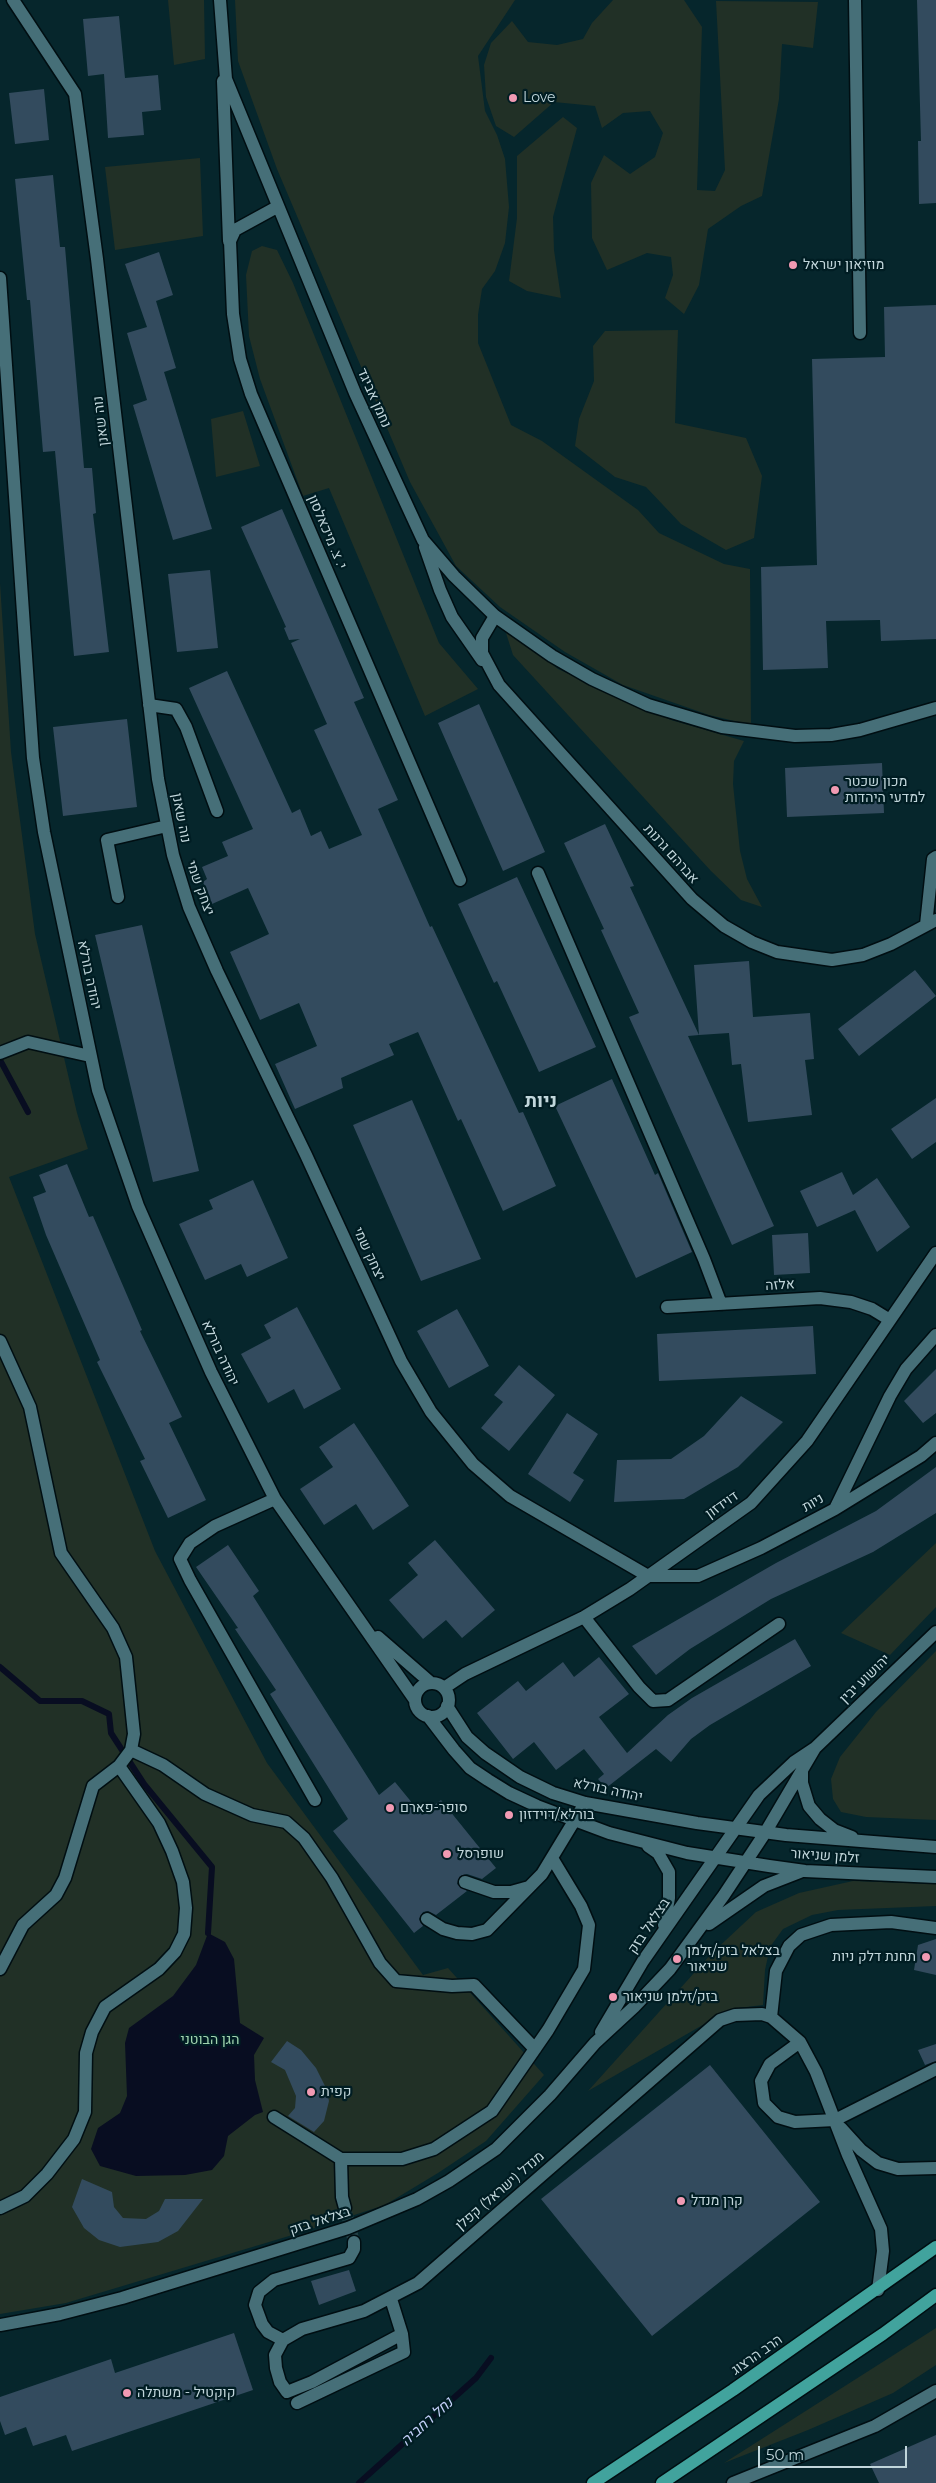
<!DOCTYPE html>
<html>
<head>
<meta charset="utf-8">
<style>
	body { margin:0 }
	#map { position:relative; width:936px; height:2483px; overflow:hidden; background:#06262c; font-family:Montserrat,sans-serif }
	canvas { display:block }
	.scale { position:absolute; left:758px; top:2446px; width:149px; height:22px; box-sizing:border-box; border:2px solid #c1d6db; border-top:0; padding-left:6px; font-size:15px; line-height:18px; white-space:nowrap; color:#c1d6db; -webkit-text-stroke:4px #001d23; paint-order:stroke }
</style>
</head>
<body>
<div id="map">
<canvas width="936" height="2483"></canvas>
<div class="scale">50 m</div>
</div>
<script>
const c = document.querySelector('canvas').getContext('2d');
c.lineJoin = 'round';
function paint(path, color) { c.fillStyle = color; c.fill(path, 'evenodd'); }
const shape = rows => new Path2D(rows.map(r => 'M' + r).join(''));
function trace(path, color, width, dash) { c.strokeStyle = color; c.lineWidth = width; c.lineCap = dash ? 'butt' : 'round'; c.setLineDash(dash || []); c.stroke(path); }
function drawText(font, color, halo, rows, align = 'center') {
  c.font = font + ' Montserrat,Heebo,sans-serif'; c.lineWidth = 4.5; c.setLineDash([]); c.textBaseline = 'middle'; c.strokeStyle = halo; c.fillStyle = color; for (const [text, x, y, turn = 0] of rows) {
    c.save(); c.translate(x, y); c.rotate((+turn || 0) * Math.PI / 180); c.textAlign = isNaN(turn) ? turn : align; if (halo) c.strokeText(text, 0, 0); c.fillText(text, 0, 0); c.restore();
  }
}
const green = shape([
	[168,0,204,0,205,59,174,65],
	[235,0,515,0,478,56,485,111,497,135,505,159,509,207,505,243,495,271,482,289,478,315,478,343,511,425,542,441,638,510,659,533,724,564,750,569,751,725,709,715,623,685,565,652,500,607,456,566,410,482,277,169,238,61],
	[613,0,684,0,702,27,697,190,715,191,725,170,716,1,818,2,813,48,782,44,779,99,762,196,741,206,708,229,699,285,684,314,665,298,673,275,671,257,647,253,607,270,592,238,591,183,604,155,630,174,655,157,663,133,650,111,623,113,602,128,595,106,554,102,514,137,496,126,486,97,484,65,491,43,512,21,528,42,557,45,583,39,592,23],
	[563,117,577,128,553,217,554,250,561,298,527,291,509,281,517,218,517,156],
	[200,158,203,236,115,250,105,167],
	[262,246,277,250,293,283,439,643,478,689,425,716,329,488,303,496,260,379,249,336,246,275,252,251],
	[678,330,675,423,746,438,762,476,754,538,726,550,681,524,646,487,615,477,575,446,579,419,594,381,593,346,605,331],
	[243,411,260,466,216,477,211,419],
	[0,583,11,752,35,934,77,1113,88,1149,9,1177,155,1551,267,1763,423,1975,448,1968,544,2075,486,2141,438,2173,385,2205,299,2233,66,2303,0,2314],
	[506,633,527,644,558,669,671,720,744,741,734,761,733,784,740,851,747,879,762,907,741,900,711,871,513,655],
	[936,1543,936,1607,890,1655,841,1633],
	[936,1651,936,1820,866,1817,841,1812,833,1799,831,1779,840,1757,876,1712],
	[853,1881,936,1884,936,1906,838,1910,812,1915,783,1929,770,1947,765,1970,763,2005,738,2008,720,2015,588,2091,712,1953,756,1912,799,1893],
	[936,2328,936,2365,893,2393,808,2430,724,2463]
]);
const water = shape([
	[208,1933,225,1942,234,1959,240,2023,264,2038,254,2055,255,2080,263,2112,255,2115,228,2136,224,2156,212,2170,185,2175,136,2176,100,2166,91,2149,98,2128,120,2113,127,2096,125,2043,129,2028,173,1996,196,1965]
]);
const stream = shape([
	[0,1060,28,1112],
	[0,1667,40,1701,82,1701,109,1714,111,1733,144,1784,212,1867,208,1933],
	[359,2483,476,2378,491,2358]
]);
const building = shape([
	[917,0,936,0,936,203,919,204,918,141,921,141],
	[119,16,125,78,158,75,161,110,142,112,144,135,108,138,104,74,88,76,83,19],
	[44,89,49,140,15,144,9,93],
	[53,175,60,247,65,247,84,468,92,468,96,513,93,514,109,652,74,656,55,451,43,452,30,300,27,300,15,179],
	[159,252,173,295,156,301,176,368,164,372,212,529,173,540,133,405,147,400,127,333,147,327,125,264],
	[936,305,936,639,881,641,880,620,826,621,828,668,763,670,761,567,817,565,812,359,885,357,884,307],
	[282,509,364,698,354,702,398,800,378,809,430,927,432,926,519,1113,523,1112,556,1186,503,1211,461,1119,458,1121,418,1032,389,1044,394,1055,341,1078,343,1088,295,1109,275,1064,317,1046,299,1003,260,1020,230,952,269,934,248,888,212,904,203,882,207,879,202,867,228,856,222,842,253,829,189,688,227,671,292,813,300,809,311,836,321,831,329,849,362,835,314,730,327,724,291,643,300,639,289,640,284,628,286,627,241,527],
	[210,570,218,648,177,652,168,574],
	[479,704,545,852,503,871,438,723],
	[127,719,137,807,63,816,53,727],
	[882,763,884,813,787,817,785,768],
	[605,824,634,886,630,887,699,1035,688,1036,774,1226,732,1245,629,1017,639,1013,601,930,604,929,564,843],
	[517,877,596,1047,539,1072,497,981,494,983,458,904],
	[142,925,199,1171,153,1182,95,935],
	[749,961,753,1017,810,1013,814,1059,805,1060,812,1115,748,1122,741,1064,732,1065,729,1033,699,1035,694,965],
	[915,970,936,996,859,1056,838,1029],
	[612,1079,655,1175,658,1173,692,1252,636,1278,555,1106],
	[936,1098,936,1142,912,1159,891,1129],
	[412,1100,481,1259,421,1281,353,1125],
	[67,1164,89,1217,93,1216,142,1330,140,1331,182,1417,169,1423,206,1500,168,1518,140,1461,145,1459,97,1362,100,1360,46,1235,33,1197,46,1192,39,1175],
	[842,1172,853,1195,877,1178,910,1227,877,1252,855,1210,817,1227,800,1191],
	[253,1180,288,1258,247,1277,241,1264,205,1280,179,1224,213,1209,209,1200],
	[808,1233,810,1273,774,1275,772,1235],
	[297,1307,341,1389,304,1409,294,1389,268,1403,241,1354,271,1338,264,1325],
	[457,1309,489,1366,449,1388,417,1331],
	[813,1326,816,1374,659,1381,657,1334],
	[519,1365,555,1395,509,1451,481,1428,503,1402,494,1395],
	[936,1369,936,1413,923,1423,904,1401],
	[741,1396,783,1422,738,1467,684,1499,614,1502,617,1460,671,1459,704,1436],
	[567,1413,598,1434,573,1473,584,1480,570,1502,528,1474],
	[354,1423,409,1506,373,1530,356,1504,324,1525,300,1489,333,1467,319,1447],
	[936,1467,936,1513,873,1552,771,1599,690,1649,656,1675,632,1646,776,1563,876,1511],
	[435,1540,495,1610,462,1638,446,1620,423,1639,389,1600,418,1575,408,1563],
	[228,1545,259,1591,253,1596,379,1795,395,1782,422,1815,441,1800,496,1868,482,1879,467,1874,460,1876,457,1884,467,1891,436,1915,428,1911,423,1912,419,1919,423,1926,414,1933,333,1831,348,1819,270,1694,276,1690,235,1629,238,1628,196,1567],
	[795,1639,811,1666,710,1725,691,1739,671,1762,656,1749,606,1788,598,1779,604,1774,584,1749,556,1770,534,1742,513,1759,477,1713,518,1681,526,1691,563,1662,574,1677,599,1657,629,1694,599,1717,627,1753,668,1715,692,1698],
	[936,1939,936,1975,914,1970,918,1945],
	[287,2041,301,2050,316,2068,326,2088,329,2101,324,2121,314,2132,288,2116,295,2108,296,2096,285,2070,271,2062],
	[936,2044,936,2061,925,2065,918,2050],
	[710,2065,820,2202,652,2336,541,2199],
	[82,2179,112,2192,114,2207,123,2218,146,2219,159,2211,165,2199,203,2199,178,2231,158,2242,120,2247,99,2240,84,2228,72,2207],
	[349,2270,356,2291,319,2305,311,2281],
	[234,2333,253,2390,72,2451,66,2435,33,2446,26,2427,5,2435,0,2421,0,2397,111,2359,115,2373],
	[936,2435,936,2483,879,2483,870,2464]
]);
const minorTunnel = shape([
	[345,2208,354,2242]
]);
const minor = shape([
	[13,0,75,94,97,259,158,779,173,855,189,907,217,971,306,1155,401,1361,431,1412,473,1464,510,1496,648,1576,698,1576,761,1548,835,1509,890,1396,906,1369,936,1335],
	[220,0,226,79,355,393,423,540,454,576,495,616,552,656,592,679,648,705,722,727,795,736,831,735,860,730,936,708],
	[855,0,860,333],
	[223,81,229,241],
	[277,207,235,230,230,241,233,314,240,359,251,394,460,880],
	[0,278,33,758,44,832,98,1090,138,1206,170,1279,211,1372,275,1499,415,1700],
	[425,547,440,590,452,617,482,660],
	[495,616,482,638,482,653,499,685,692,899,724,926,752,942,777,952,832,960,863,955,891,944,936,920],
	[149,705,176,709,186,727,217,811],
	[538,873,704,1259,721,1304],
	[118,897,107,840,167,826],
	[926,925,933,859,936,857],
	[0,1053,28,1042,90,1056],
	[667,1307,820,1298,851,1302,872,1309,890,1320],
	[0,1341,30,1407,61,1553,113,1628,126,1657,134,1734,131,1750,119,1766,93,1786,65,1878,56,1895,23,1925,0,1969],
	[275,1499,215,1526,190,1543,180,1559,190,1580,315,1800],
	[835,1509,921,1456,936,1443],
	[584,1617,639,1687,653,1701,668,1700,779,1624],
	[378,1637,431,1683],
	'415 1700a17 17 0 1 1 34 0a17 17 0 1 1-34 0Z',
	[444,1688,465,1674,584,1617,630,1589,751,1503,807,1441,936,1253],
	[447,1706,467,1737,485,1753,520,1777,553,1793,585,1803,697,1823,786,1835,936,1847],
	[428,1716,454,1750,470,1768,488,1780,509,1793,537,1806,609,1833,687,1853,769,1866,805,1871,936,1877],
	[131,1750,163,1765,205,1794,252,1815,286,1822,304,1838,332,1878,380,1963,396,1981,452,1986,474,1985,535,2049],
	[802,1771,802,1783,809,1806,820,1819,834,1830,852,1837],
	[648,1846,658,1853,669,1872,669,1898,664,1925],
	[465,1882,494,1892,511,1892,529,1887],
	[427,1919,443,1929,457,1933,472,1934,487,1930,542,1874,585,1803],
	[709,1924,764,1886,800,1872],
	[771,2017,776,1971,789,1946,801,1935,831,1925,891,1922,936,1928],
	[601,2032,643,1961,759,1795,794,1762,815,1748,936,1632],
	[800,2042,770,2064,761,2081,764,2103,778,2117,795,2122,835,2120,936,2069],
	[274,2117,341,2159],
	[841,2128,861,2150,878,2163,898,2169,936,2168],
	[0,2208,25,2196,47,2174,74,2139,85,2112,86,2053,92,2032,105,2007,159,1969,175,1952,184,1934,186,1908,183,1882,172,1851,159,1823,119,1766],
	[345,2208,342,2197,341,2159,402,2159,434,2149,492,2111,548,2030,584,1969,589,1925,581,1906,552,1858],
	[0,2325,60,2314,122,2298,348,2228,417,2199,449,2181,496,2149,550,2095,595,2043,634,2007,670,1969,724,1895,765,1833,815,1748],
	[402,2334,312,2382,287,2392,280,2382,276,2368,275,2355,283,2340,302,2329,364,2311,418,2283,720,2020,735,2015,762,2014,771,2017,800,2042,816,2072,848,2155,881,2229,883,2251,878,2290],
	[283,2340,268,2332,262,2324,255,2305,259,2292,274,2280,349,2258,354,2249,354,2242],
	[297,2403,404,2352,402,2334,391,2299],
	[733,2483,875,2426,936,2391]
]);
const major = shape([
	[593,2483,733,2390,936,2247],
	[662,2483,883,2334,936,2295]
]);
const markers = [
	[513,98,5,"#f19ab3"],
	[793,265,5,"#f19ab3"],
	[835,790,5,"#f19ab3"],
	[390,1808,5,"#f19ab3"],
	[509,1815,5,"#f19ab3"],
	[447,1854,5,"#f19ab3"],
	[926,1957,5,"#f19ab3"],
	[677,1959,5,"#f19ab3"],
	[613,1997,5,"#f19ab3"],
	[311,2092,5,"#f19ab3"],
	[681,2201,5,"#f19ab3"],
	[127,2393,5,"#f19ab3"]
];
const poiNames = [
	["Love",523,98],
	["מוזיאון ישראל",803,265],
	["מכון שכטר",845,782],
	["למדעי היהדות",845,798],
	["סופר-פארם",400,1808],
	["בורלא/דוידזון",519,1815],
	["שופרסל",457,1854],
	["בצלאל בזק/זלמן",687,1951],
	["שניאור",687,1967],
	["תחנת דלק ניות",916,1957,"right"],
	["בזק/זלמן שניאור",623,1997],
	["קפית",321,2092],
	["קרן מנדל",691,2201],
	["קוקטיל - משתלה",137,2393]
];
const streetNames = [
	["נחמן אביגד",374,398,66],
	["נוה שאנן",101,421,-97],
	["י. צ. מיכאלסון",327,532,67],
	["נוה שאנן",181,818,79],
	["אברהם גרנות",671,854,48],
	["יצחק שמי",200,888,70],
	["יהודה בורלא",89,975,78],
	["יצחק שמי",369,1254,65],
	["אלזה",780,1285,-3],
	["יהודה בורלא",220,1353,65],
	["ניות",813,1503,-30],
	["דוידזון",722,1505,-35],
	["יהושוע יבין",865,1679,-44],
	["יהודה בורלא",608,1790,12],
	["זלמן שניאור",825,1856,4],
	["בצלאל בזק",649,1926,-56],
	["מנדל (ישראל) קפלן",500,2191,-41],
	["בצלאל בזק",320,2221,-18],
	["הרב הרצוג",757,2355,-35]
];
const parkNames = [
	["הגן הבוטני",210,2040]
];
const waterNames = [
	["נחל רחביה",427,2422,-42]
];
const districtNames = [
	["ניות",541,1101]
];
paint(green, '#213026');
paint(water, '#080d21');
trace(stream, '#080d21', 6);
paint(building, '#334b5e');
trace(minorTunnel, '#224046', 12, [12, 6]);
trace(minor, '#000e12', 15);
trace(major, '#000e12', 15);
trace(minor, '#466f78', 12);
trace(major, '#41a39d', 12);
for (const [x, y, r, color] of markers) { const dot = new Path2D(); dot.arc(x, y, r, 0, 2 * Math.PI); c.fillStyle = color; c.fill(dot); trace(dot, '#001d23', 2); }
drawText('14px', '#c1d6db', '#001d23', poiNames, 'left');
drawText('14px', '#c1d6db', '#001d23', streetNames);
drawText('14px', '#a1d4b0', '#001d23', parkNames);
drawText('italic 15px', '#c3cff8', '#001d23', waterNames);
drawText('bold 19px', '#c1d6db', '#001d23', districtNames);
</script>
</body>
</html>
